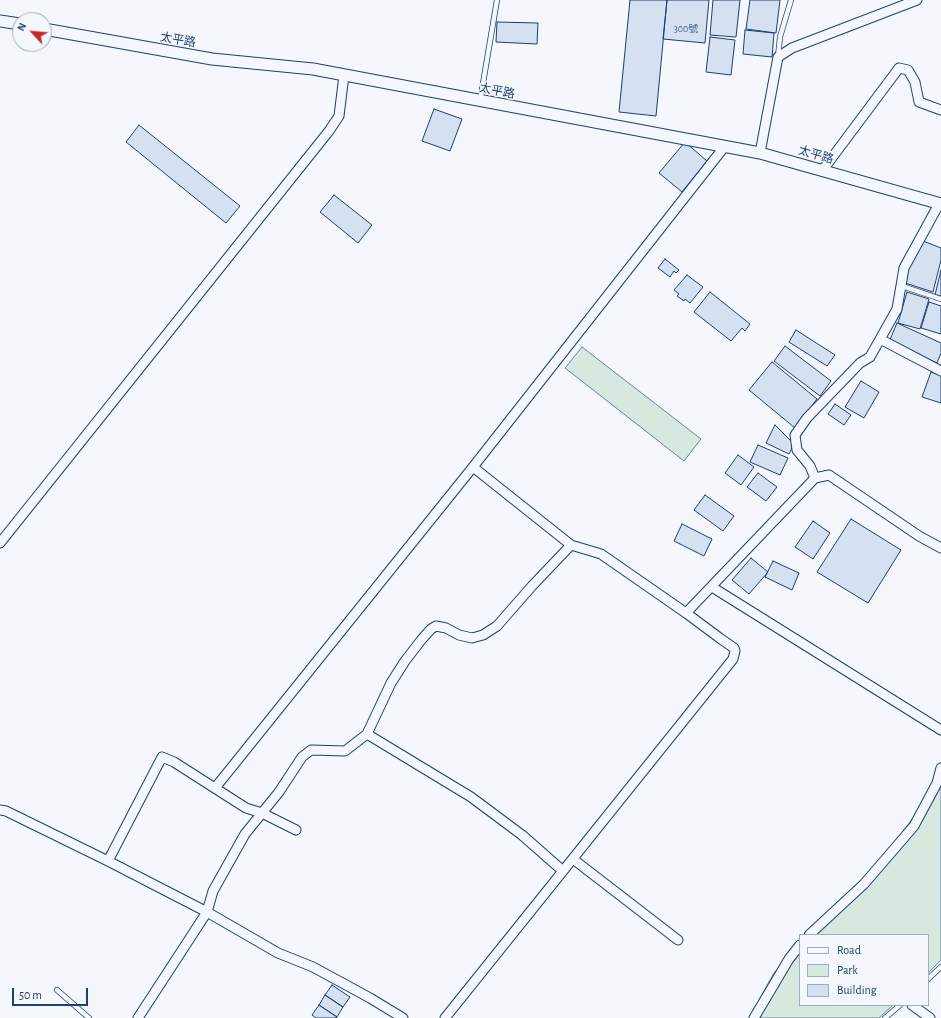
<!DOCTYPE html>
<html>
<head>
<meta charset="utf-8">
<style>
	body { margin:0 }
	#map { position:relative; width:941px; height:1018px; overflow:hidden; background:#f4f7fb; font-family:"Alegreya Sans",sans-serif }
	canvas { display:block }
	.legend { position:absolute; left:799px; top:934px; width:130px; height:72px; box-sizing:border-box; background:#f4f7fb; border:1px solid #9eadc5; margin:0; padding:5px 7px; list-style:none; font-size:12px; color:#1d3f73 }
	.legend li { display:flex; align-items:center; gap:8px; height:20px }
	.legend b { width:20px; border:1px solid #9eadc5 }
	.north { position:absolute; left:12px; top:12px; width:40px; height:40px; box-sizing:border-box; background:#f4f7fb; border:1px solid #9eadc5; border-radius:50%; rotate:296deg; font-size:11px; font-weight:700; line-height:16px; text-align:center; color:#1d3f73 }
	.north::after { content:''; display:block; margin:auto; width:14px; height:18px; background:#c62828; clip-path:polygon(50% 0,100% 100%,50% 72%,0 100%) }
	.scale { position:absolute; left:12px; top:988px; width:76px; height:18px; box-sizing:border-box; border:2px solid #1d3f73; border-top:0; padding-left:5px; font-size:12px; line-height:14px; white-space:nowrap; color:#1d3f73; -webkit-text-stroke:3px #f4f7fb; paint-order:stroke }
</style>
</head>
<body>
<div id="map">
<canvas width="941" height="1018"></canvas>
<ul class="legend">
<li><b style="height:5px;background:#f4f7fb"></b>Road</li>
<li><b style="height:11px;background:#d7e8df"></b>Park</li>
<li><b style="height:11px;background:#d5e0f0"></b>Building</li>
</ul>
<div class="north">N</div>
<div class="scale">50 m</div>
</div>
<script>
const c = document.querySelector('canvas').getContext('2d');
c.lineJoin = 'round';
function paint(path, color) { c.fillStyle = color; c.fill(path, 'evenodd'); }
const shape = rows => new Path2D(rows.map(r => 'M' + r).join(''));
function trace(path, color, width, dash) { c.strokeStyle = color; c.lineWidth = width; c.lineCap = dash ? 'butt' : 'round'; c.setLineDash(dash || []); c.stroke(path); }
function drawText(font, color, halo, rows, align = 'center') {
  c.font = font + ' "Alegreya Sans","Noto Sans TC",sans-serif'; c.lineWidth = 3; c.setLineDash([]); c.textBaseline = 'middle'; c.strokeStyle = halo; c.fillStyle = color; for (const [text, x, y, turn = 0] of rows) {
    c.save(); c.translate(x, y); c.rotate((+turn || 0) * Math.PI / 180); c.textAlign = isNaN(turn) ? turn : align; if (halo) c.strokeText(text, 0, 0); c.fillText(text, 0, 0); c.restore();
  }
}
const green = shape([
	[582,347,701,439,684,461,565,368,582,347],
	[941,763,941,960,928,973,928,935,805,935,870,874,930,796,941,763],
	[800,941,800,1005,893,1005,879,1018,749,1018,774,973,800,941]
]);
const building = shape([
	[630,0,667,0,656,116,619,112,630,0],
	[667,0,709,0,705,43,663,39,667,0],
	[713,0,740,0,736,37,710,35,713,0],
	[750,0,780,0,776,33,746,29,750,0],
	[497,22,538,23,537,44,496,42,497,22],
	[745,30,774,33,772,57,743,54,745,30],
	[710,37,735,40,731,75,706,72,710,37],
	[434,109,462,119,450,151,422,141,434,109],
	[139,125,240,206,226,223,126,142,139,125],
	[685,142,707,161,682,192,659,173,685,142],
	[334,195,372,225,358,243,320,212,334,195],
	[923,241,941,248,941,260,933,292,905,283,906,269,923,241],
	[665,259,679,270,676,273,674,271,670,277,658,268,665,259],
	[941,270,941,297,935,295,941,270],
	[687,275,703,287,690,303,685,299,684,301,677,296,679,294,674,290,687,275],
	[710,292,750,324,745,331,742,328,731,341,694,312,710,292],
	[907,292,929,299,920,329,898,323,907,292],
	[929,302,941,306,941,334,921,328,929,302],
	[897,323,941,343,941,353,937,363,889,342,897,323],
	[796,330,835,355,827,366,789,342,796,330],
	[785,346,831,381,820,396,774,361,785,346],
	[772,362,817,399,795,428,749,390,772,362],
	[931,372,941,376,941,403,922,397,931,372],
	[861,381,879,392,864,418,845,407,861,381],
	[835,404,851,415,844,425,828,414,835,404],
	[775,425,794,444,789,454,766,443,775,425],
	[758,445,788,458,780,475,750,462,758,445],
	[738,455,754,467,741,485,725,473,738,455],
	[758,473,777,487,766,501,747,487,758,473],
	[705,495,734,516,723,531,694,510,705,495],
	[851,519,901,550,868,603,817,572,851,519],
	[813,521,830,533,813,559,795,547,813,521],
	[682,524,712,539,704,556,674,541,682,524],
	[751,558,768,572,749,594,732,580,751,558],
	[773,561,799,573,792,590,765,577,773,561],
	[332,985,350,997,343,1007,325,995,332,985],
	[325,995,343,1007,337,1017,319,1005,325,995],
	[319,1005,337,1017,336,1018,316,1018,312,1015,319,1005]
]);
const service = shape([
	[778,57,780,37,791,0],
	[480,101,497,0],
	[902,286,941,299],
	[928,979,941,967],
	[57,990,89,1018],
	[885,1018,900,1005]
]);
const minor = shape([
	[760,153,778,57,792,48,917,0],
	[822,171,899,68,908,70,915,82,919,102,941,110],
	[880,339,941,371],
	[473,467,571,545,601,554,686,613,815,478,810,466,797,450,795,435,807,418,860,363,870,357,897,309,904,268,939,204],
	[815,478,829,475,919,536,941,548],
	[0,543,329,131,339,116,344,75],
	[712,587,941,730],
	[367,734,471,797,522,835,563,871],
	[215,788,473,467,725,146],
	[0,810,6,811,108,861,207,912,278,953,313,967,370,998,403,1018],
	[573,859,678,940],
	[108,861,162,757,174,762,246,808,262,813,296,830],
	[809,935,864,884,914,826,937,783,941,768],
	[912,1005,930,1018],
	[138,1018,207,912,213,891,245,834,279,792,302,757,311,750,345,751,367,734,391,683,405,661,422,639,431,629,436,626,446,628,459,635,472,638,483,635,497,626,532,586,571,545],
	[445,1018,733,659,735,651,734,648,721,639,686,613],
	[754,1018,789,959,800,945]
]);
const tertiary = shape([
	[0,21,20,24],
	[44,29,212,59,313,69,760,153,941,204]
]);
const numberNames = [
	["300號",686,29]
];
const streetNames = [
	["太平路",178,40,10],
	["太平路",497,91,11],
	["太平路",816,155,16]
];
paint(green, '#d7e8df');
trace(green, '#687fa3', 1);
paint(building, '#d5e0f0');
trace(building, '#1d3f73', 1);
trace(service, '#1d3f73', 6);
trace(minor, '#1d3f73', 11);
trace(tertiary, '#1d3f73', 13);
trace(service, '#f4f7fb', 4.5);
trace(minor, '#f4f7fb', 9);
trace(tertiary, '#f4f7fb', 11);
drawText('10px', '#4b6792', null, numberNames);
drawText('12px', '#1d3f73', '#f4f7fb', streetNames);
</script>
</body>
</html>
